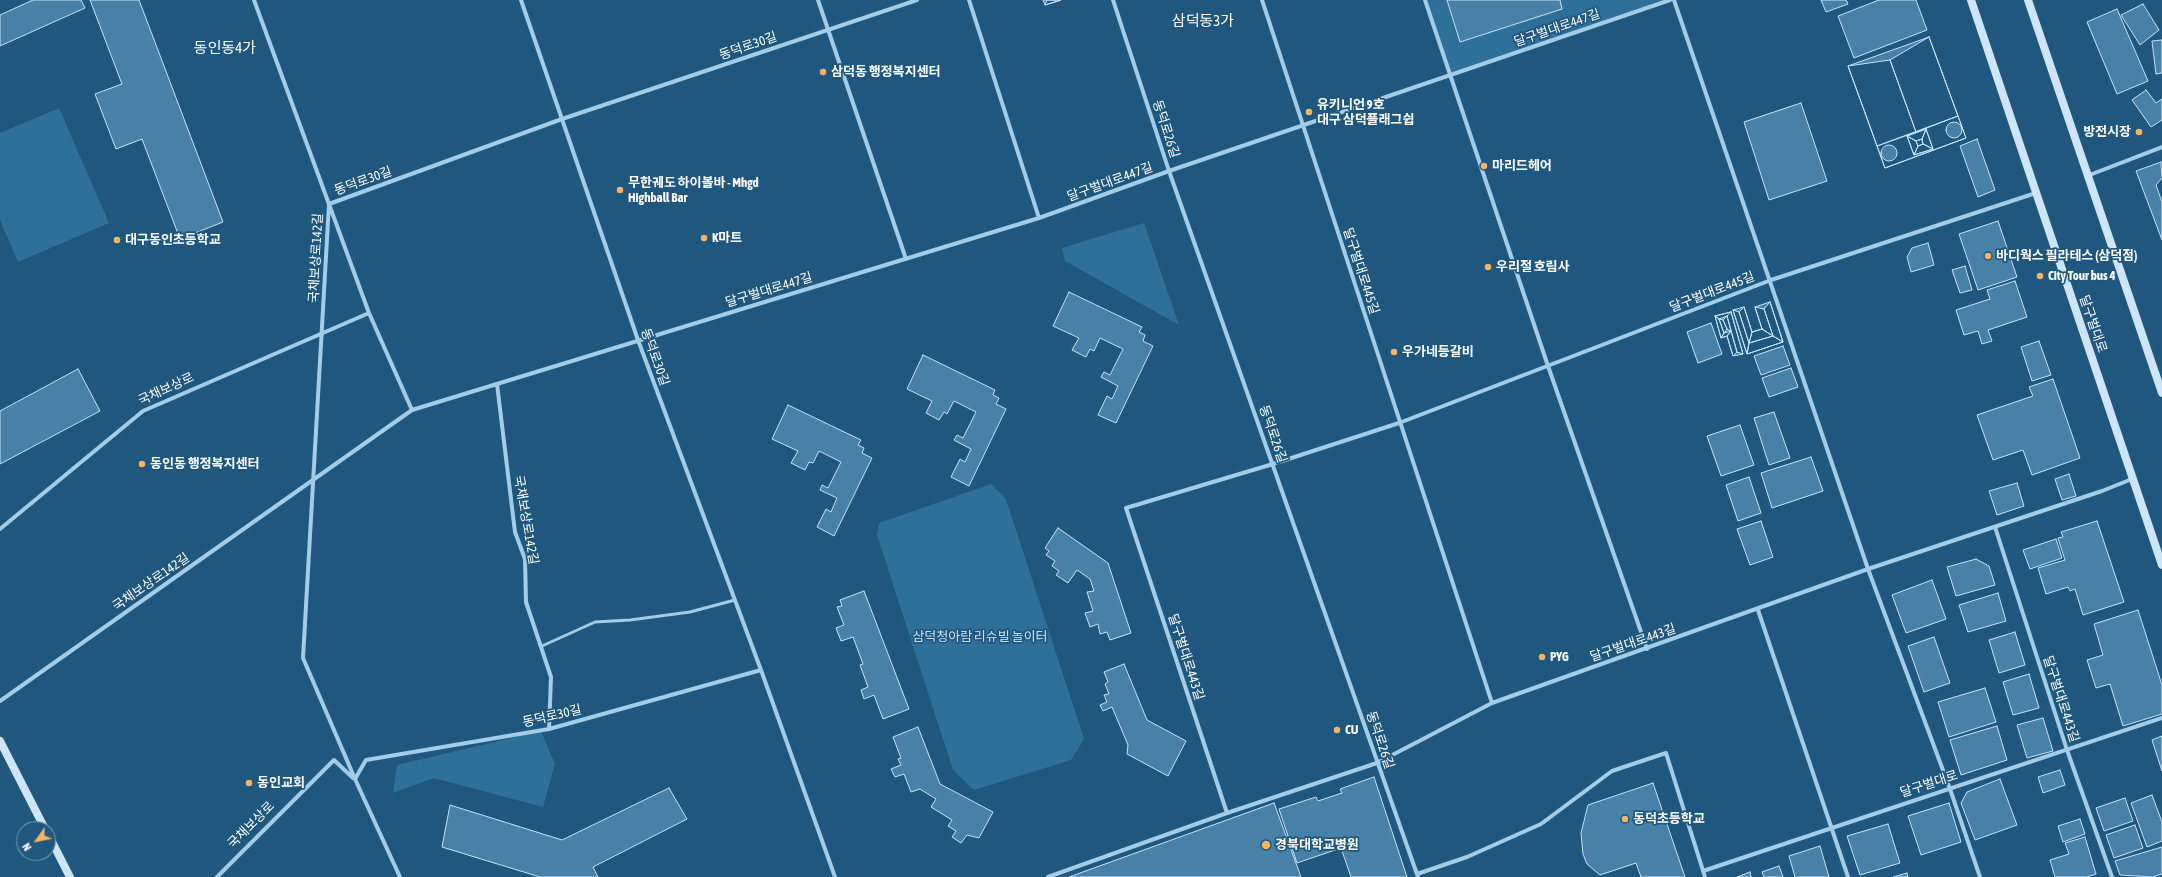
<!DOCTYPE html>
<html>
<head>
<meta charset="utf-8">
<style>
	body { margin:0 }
	#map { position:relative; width:2162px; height:877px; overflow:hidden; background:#1f577e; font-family:"Asap Condensed",sans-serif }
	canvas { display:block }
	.north { position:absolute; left:16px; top:821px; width:40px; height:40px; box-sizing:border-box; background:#1f577e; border:1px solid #799ab2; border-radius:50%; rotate:237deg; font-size:11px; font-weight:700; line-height:16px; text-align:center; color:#fff }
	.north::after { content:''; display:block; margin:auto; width:14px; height:18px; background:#f6b462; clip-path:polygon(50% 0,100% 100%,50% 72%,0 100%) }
</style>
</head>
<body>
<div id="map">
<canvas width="2162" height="877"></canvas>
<div class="north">N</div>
</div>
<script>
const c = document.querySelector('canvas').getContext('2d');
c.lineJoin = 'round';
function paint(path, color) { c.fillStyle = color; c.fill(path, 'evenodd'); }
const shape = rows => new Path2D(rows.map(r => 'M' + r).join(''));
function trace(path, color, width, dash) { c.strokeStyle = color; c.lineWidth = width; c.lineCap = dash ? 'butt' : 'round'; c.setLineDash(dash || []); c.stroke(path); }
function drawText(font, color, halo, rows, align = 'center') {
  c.font = font + ' "Asap Condensed","Noto Sans KR",sans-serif'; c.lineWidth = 3.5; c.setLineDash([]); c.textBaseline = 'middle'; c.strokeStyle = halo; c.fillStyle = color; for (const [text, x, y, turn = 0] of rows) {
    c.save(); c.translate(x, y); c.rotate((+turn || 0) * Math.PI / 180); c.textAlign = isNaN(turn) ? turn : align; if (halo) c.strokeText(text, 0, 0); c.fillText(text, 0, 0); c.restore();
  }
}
const green = shape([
	[1425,0,1670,0,1450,75],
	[59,108,109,223,18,262,0,220,0,133],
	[1144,223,1179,325,1065,261,1062,248],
	[991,484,1006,499,1084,739,1071,760,974,790,953,770,877,535,879,523],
	[541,731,555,764,543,807,434,778,393,793,397,765]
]);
const building = shape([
	[33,0,81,0,85,8,0,46,0,15,33,0],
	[90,0,139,0,223,222,180,239,142,139,116,149,95,94,122,84,90,0],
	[1043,0,1061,0,1045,5,1043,0],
	[1047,0,1061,0,1045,5,1047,0],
	[1447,0,1560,0,1562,9,1460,42,1447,0],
	[1821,0,1846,0,1848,4,1826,12,1821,0],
	[1879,0,1916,0,1927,30,1854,58,1838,16,1879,0],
	[2143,4,2159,30,2140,45,2121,15,2143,4],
	[2117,9,2148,81,2117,94,2087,22,2117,9],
	[1929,37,1966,138,1885,168,1848,66,1929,37],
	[1929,37,1958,116,1916,132,1890,60,1929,37],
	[2162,40,2162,73,2156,74,2152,41,2162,40],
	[1890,60,1916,132,1877,146,1848,66,1890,60],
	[2146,90,2156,103,2162,99,2162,120,2151,127,2132,100,2146,90],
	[1801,103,1827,181,1769,200,1744,122,1801,103],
	[1958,116,1966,138,1885,168,1877,146,1958,116],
	'1946 130a8 8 0 1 1 16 0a8 8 0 1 1-16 0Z',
	[1926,129,1933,149,1914,155,1907,136,1926,129],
	[1926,129,1922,139,1916,141,1907,136,1926,129],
	[1926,129,1933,149,1923,144,1922,139,1926,129],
	[1907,136,1916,141,1918,146,1914,155,1907,136],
	[1922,139,1923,144,1918,146,1916,141,1922,139],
	[1977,139,1995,190,1978,197,1960,146,1977,139],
	[1923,144,1933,149,1914,155,1918,146,1923,144],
	'1881 153a8 8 0 1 1 16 0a8 8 0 1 1-16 0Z',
	[2161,162,2162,178,2156,185,2162,202,2162,240,2136,171,2161,162],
	[1998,221,2017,277,1978,290,1959,234,1998,221],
	[1928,243,1934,265,1911,272,1907,257,1912,248,1928,243],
	[1965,266,1972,290,1960,293,1952,270,1965,266],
	[2015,281,2027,317,1988,330,1992,341,1982,344,1978,331,1964,335,1956,310,1990,299,1987,290,2015,281],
	[1069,292,1142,327,1139,332,1145,335,1143,341,1153,346,1116,423,1098,415,1107,396,1112,399,1118,386,1101,377,1104,372,1110,375,1123,349,1100,338,1094,351,1090,349,1086,357,1072,350,1079,338,1053,326,1069,292],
	[1770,302,1783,342,1747,354,1733,310,1744,307,1752,332,1762,329,1755,307,1770,302],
	[1770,302,1783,342,1773,336,1764,309,1770,302],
	[1744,307,1752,332,1749,343,1739,312,1744,307],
	[1755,307,1764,309,1773,336,1762,329,1755,307],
	[1733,310,1739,312,1749,343,1747,354,1733,310],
	[1731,312,1743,354,1733,356,1727,336,1721,338,1715,316,1731,312],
	[1731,312,1743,354,1737,352,1727,316,1731,312],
	[1731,312,1727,316,1719,319,1715,316,1731,312],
	[1715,316,1719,319,1724,333,1721,338,1715,316],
	[1727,316,1731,331,1727,329,1723,320,1727,316],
	[1719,319,1723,320,1727,329,1724,333,1719,319],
	[1711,323,1722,354,1698,363,1687,332,1711,323],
	[1762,329,1773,336,1749,343,1752,332,1762,329],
	[1731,331,1737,352,1733,356,1727,336,1731,331],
	[1731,331,1727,336,1721,338,1724,333,1731,331],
	[1773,336,1783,342,1747,354,1749,343,1773,336],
	[2039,341,2051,375,2032,381,2021,347,2039,341],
	[1783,346,1790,365,1761,375,1754,356,1783,346],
	[923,355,995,390,993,395,999,398,996,404,1006,409,969,486,951,477,960,459,965,462,971,449,954,440,957,435,963,438,976,412,954,401,947,414,944,412,939,420,926,413,932,401,907,389,923,355],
	[1791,368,1798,387,1769,397,1762,378,1791,368],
	[78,369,100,411,0,464,0,411,78,369],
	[2053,379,2080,458,2032,475,2023,450,1993,460,1977,415,2033,396,2029,387,2053,379],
	[788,405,861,440,858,445,864,448,862,453,872,458,834,536,817,527,826,509,831,512,837,498,820,490,822,485,828,488,841,462,819,451,813,463,809,462,805,470,791,463,798,451,772,439,788,405],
	[1774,412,1790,458,1769,465,1754,418,1774,412],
	[1740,425,1754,465,1721,476,1707,436,1740,425],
	[1811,457,1823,491,1772,508,1761,473,1811,457],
	[2069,474,2076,496,2062,500,2055,479,2069,474],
	[1749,477,1761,513,1738,521,1726,485,1749,477],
	[2017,483,2024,506,1997,515,1989,491,2017,483],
	[1761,521,1773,557,1750,565,1737,529,1761,521],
	[2097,521,2124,602,2083,615,2075,589,2070,591,2068,587,2046,594,2038,568,2065,560,2058,538,2063,537,2061,532,2097,521],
	[1058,528,1108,563,1131,633,1110,640,1107,632,1100,634,1098,624,1090,627,1085,613,1093,611,1087,592,1094,591,1090,579,1077,570,1068,583,1056,575,1059,571,1052,566,1055,561,1046,555,1049,551,1045,548,1058,528],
	[2056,539,2062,558,2030,569,2023,550,2056,539],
	[1976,559,1989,566,1995,585,1956,596,1947,567,1976,559],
	[1932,580,1946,619,1906,633,1892,595,1932,580],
	[864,591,909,709,883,719,874,695,864,699,861,690,868,687,860,665,863,664,853,637,841,641,836,628,844,625,837,607,842,606,840,600,864,591],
	[1998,593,2006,621,1968,632,1959,605,1998,593],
	[2138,610,2162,685,2162,714,2123,726,2110,684,2096,688,2087,660,2103,655,2094,624,2138,610],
	[2015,632,2025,665,1999,673,1989,640,2015,632],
	[1934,637,1950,683,1924,692,1908,646,1934,637],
	[1124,664,1147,720,1186,741,1168,776,1127,754,1128,745,1112,707,1103,711,1100,705,1107,702,1104,695,1109,694,1105,684,1108,682,1104,672,1124,664],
	[2029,674,2039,708,2013,715,2003,682,2029,674],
	[1985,688,1996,722,1949,737,1938,702,1985,688],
	[2043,718,2053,751,2027,758,2017,725,2043,718],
	[1997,726,2007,760,1961,775,1950,740,1997,726],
	[918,727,940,784,993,812,979,838,967,835,961,843,952,837,956,831,948,826,952,820,931,807,936,799,920,789,911,792,904,774,895,777,891,769,901,765,898,759,901,758,893,737,918,727],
	[2162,736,2162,771,2152,740,2162,736],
	[2060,770,2065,785,2043,793,2038,777,2060,770],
	[1374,777,1407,877,1351,877,1341,848,1297,863,1279,809,1316,797,1318,801,1342,793,1340,789,1374,777],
	[2000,779,2017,825,1975,840,1961,803,1967,792,2000,779],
	[1653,783,1685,877,1641,877,1636,863,1600,875,1587,864,1583,854,1581,833,1588,805,1653,783],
	[669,788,687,819,593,867,598,877,540,877,442,847,450,805,562,840,669,788],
	[2152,795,2162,822,2162,841,2147,847,2131,803,2152,795],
	[2125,798,2133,821,2104,831,2096,808,2125,798],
	[1274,803,1301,877,1069,877,1274,803],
	[1949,803,1961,842,1921,855,1908,816,1949,803],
	[2080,819,2085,834,2063,842,2058,826,2080,819],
	[1888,824,1900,863,1860,875,1847,836,1888,824],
	[2135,825,2143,848,2114,858,2106,835,2135,825],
	[2085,837,2096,874,2087,877,2055,877,2050,860,2069,854,2065,843,2085,837],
	[1820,846,1829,877,1795,877,1789,856,1820,846],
	[2162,847,2162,874,2152,877,2120,875,2115,861,2162,847],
	[1779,866,1783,877,1764,877,1762,872,1779,866],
	[1750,872,1751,877,1737,877,1750,872],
	[1907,873,1908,877,1893,877,1907,873]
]);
const lane = shape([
	[542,646,595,622,630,620,690,612,735,600]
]);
const street = shape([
	[254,0,369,313,412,410],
	[521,0,638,340,761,670,835,877],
	[818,0,906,259],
	[969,0,1039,218],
	[1113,0,1169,171,1418,877],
	[1262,0,1492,703],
	[1425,0,1548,366,1647,649],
	[1674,0,1868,569,1950,789,1980,877],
	[2087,176,2162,147],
	[497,384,515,532,525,559,526,602,551,677,549,729],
	[1995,527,2067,750,2112,877],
	[0,529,143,411,369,313],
	[1758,610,1848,877],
	[0,701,412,410,1039,218,1169,171,1670,0],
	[355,779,366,760,549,729,761,670],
	[1227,813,1126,508,1273,464,1399,423,1771,280,2036,193],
	[1703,871,2162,718],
	[1417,874,1467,857,1541,824,1612,771,1666,753,1705,877],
	[217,877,334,760,353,778],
	[400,877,355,779,303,658,329,204,562,119,917,0],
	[1048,877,1227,813,1377,763,1492,703,1868,569,2102,491,2132,479]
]);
const secondary = shape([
	[1971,0,2162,565],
	[2028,0,2162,393],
	[0,741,45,829],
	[48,834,70,877]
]);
const markers = [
	[823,72,4,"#f6b462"],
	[1309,112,4,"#f6b462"],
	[2139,132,4,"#f6b462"],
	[1484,166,4,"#f6b462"],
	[620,190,4,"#f6b462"],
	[704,238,4,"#f6b462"],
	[117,240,4,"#f6b462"],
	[1988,256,4,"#f6b462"],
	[1488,267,4,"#f6b462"],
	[2040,276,4,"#f6b462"],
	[1394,352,4,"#f6b462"],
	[142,464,4,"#f6b462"],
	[1542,657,4,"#f6b462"],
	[1337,730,4,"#f6b462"],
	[249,783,4,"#f6b462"],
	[1625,819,4,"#f6b462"],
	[1266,845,5,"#f6b462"]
];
const streetNames = [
	["달구벌대로447길",1557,28,-19],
	["동덕로30길",748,46,-19],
	["동덕로26길",1166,129,72],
	["동덕로30길",363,181,-20],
	["달구벌대로447길",1110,182,-20],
	["국채보상로142길",316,258,-87],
	["달구벌대로445길",1361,271,72],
	["달구벌대로447길",769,290,-17],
	["달구벌대로445길",1712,292,-21],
	["달구벌대로",2093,324,71],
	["동덕로30길",655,357,70],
	["국채보상로",166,389,-25],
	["동덕로26길",1273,434,71],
	["국채보상로142길",526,520,80],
	["국채보상로142길",151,582,-35],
	["달구벌대로443길",1633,643,-19],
	["달구벌대로443길",1186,657,72],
	["달구벌대로443길",2061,699,72],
	["동덕로30길",552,716,-13],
	["동덕로26길",1380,740,71],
	["달구벌대로",1929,784,-18],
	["국채보상로",251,825,-45]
];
const poiNames = [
	["삼덕동 행정복지센터",831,72],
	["유키니언 9호",1317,105],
	["대구 삼덕플래그쉽",1317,120],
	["방전시장",2131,132,"right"],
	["마리드헤어",1492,166],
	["무한궤도 하이볼바 - Mhgd",628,183],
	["Highball Bar",628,198],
	["K마트",712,238],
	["대구동인초등학교",125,240],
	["바디웍스 필라테스 (삼덕점)",1996,256],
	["우리절 호림사",1496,267],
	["City Tour bus 4",2048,276],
	["우가네등갈비",1402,352],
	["동인동 행정복지센터",150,464],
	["PYG",1550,657],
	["CU",1345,730],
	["동인교회",257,783],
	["동덕초등학교",1633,819],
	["경북대학교병원",1275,845]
];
const parkNames = [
	["삼덕청아람 리슈빌 놀이터",980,637]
];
const quarterNames = [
	["삼덕동3가",1203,21],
	["동인동4가",225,48]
];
paint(green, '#2f709a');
paint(building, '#4781a8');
trace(building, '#c6e3f6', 1);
trace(lane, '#a2cce7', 3);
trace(street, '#a2cce7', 4);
trace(secondary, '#cde5f6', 8);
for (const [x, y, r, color] of markers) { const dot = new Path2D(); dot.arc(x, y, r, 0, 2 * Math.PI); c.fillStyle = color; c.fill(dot); trace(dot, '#1f577e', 1.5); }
drawText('13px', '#fff', '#1f577e', streetNames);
drawText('bold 13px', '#fff', '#1f577e', poiNames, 'left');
drawText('13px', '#c6e3f6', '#1f577e', parkNames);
drawText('15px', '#fff', '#1f577e', quarterNames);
</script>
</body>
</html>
